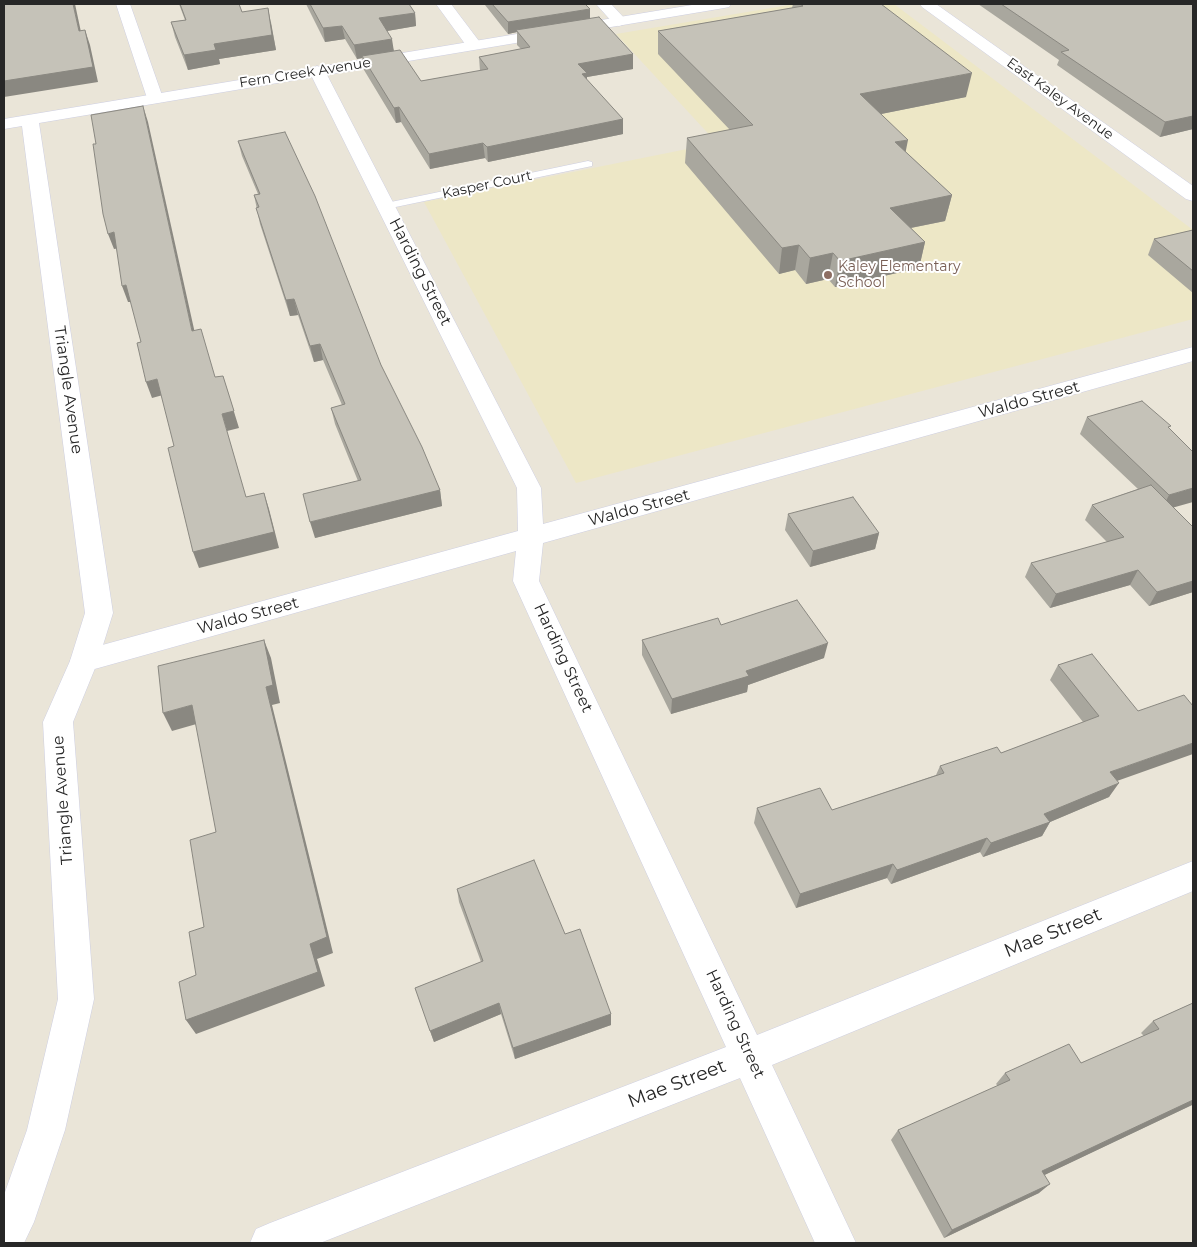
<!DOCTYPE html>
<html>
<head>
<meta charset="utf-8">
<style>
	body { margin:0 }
	#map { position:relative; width:1197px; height:1247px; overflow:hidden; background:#eae5d8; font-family:Montserrat,sans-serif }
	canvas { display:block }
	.frame { position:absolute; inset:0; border:5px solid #272727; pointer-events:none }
</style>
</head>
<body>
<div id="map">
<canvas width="1197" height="1247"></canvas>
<div class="frame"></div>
</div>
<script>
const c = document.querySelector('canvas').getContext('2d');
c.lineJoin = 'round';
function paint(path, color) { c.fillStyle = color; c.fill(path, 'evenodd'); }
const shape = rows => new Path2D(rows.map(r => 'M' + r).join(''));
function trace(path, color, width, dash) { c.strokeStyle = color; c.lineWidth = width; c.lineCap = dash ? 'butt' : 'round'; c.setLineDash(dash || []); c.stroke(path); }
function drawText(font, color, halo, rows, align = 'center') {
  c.font = font + ' Montserrat,sans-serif'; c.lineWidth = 4; c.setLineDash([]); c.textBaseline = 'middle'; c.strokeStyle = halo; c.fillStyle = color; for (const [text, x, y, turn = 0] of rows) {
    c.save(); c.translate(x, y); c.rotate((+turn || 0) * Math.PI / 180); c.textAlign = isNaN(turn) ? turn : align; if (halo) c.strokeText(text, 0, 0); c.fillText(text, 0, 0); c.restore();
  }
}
const education = shape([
	[795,4,894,4,1193,230,1193,319,576,483,424,202,717,143,616,34]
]);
const lane = shape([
	[588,161,592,162,592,166,386,209,381,206,386,203,588,161]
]);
const street = shape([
	[116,4,130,4,163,98,161,102,155,103,149,102,147,98,116,4],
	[436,4,451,4,482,45,480,48,468,48,436,4],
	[596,4,611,4,627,21,624,24,619,26,614,24,596,4],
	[317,66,323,68,325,71,541,488,543,524,1193,347,1193,361,543,543,539,581,757,1035,1193,861,1193,891,772,1065,856,1243,815,1243,740,1078,320,1243,250,1243,256,1229,270,1223,726,1047,513,581,516,551,84,672,74,669,70,661,74,653,84,650,518,531,517,488,309,71,311,68,317,66]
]);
const secondary = shape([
	[698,4,731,4,729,7,724,8,39,123,113,613,98,661,73,722,94,999,65,1130,34,1222,24,1243,4,1243,4,1195,27,1130,58,999,43,722,70,661,85,613,22,126,4,129,4,119,698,4],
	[920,4,936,4,1193,186,1193,201,1186,199,922,7,920,4]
]);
const wall = shape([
	[179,4,239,4,242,12,271,22,276,50,219,59,220,64,188,70,175,37,171,22,185,20],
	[306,4,409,4,415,13,416,26,387,31,394,51,421,81,480,71,479,57,521,49,517,45,517,32,508,34,485,5,485,4,585,4,590,18,633,54,633,69,587,77,587,80,623,119,623,134,488,162,485,158,430,169,401,122,396,123,364,70,362,58,357,59,345,39,325,42],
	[793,4,881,4,966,97,881,114,906,152,952,195,945,221,911,228,925,242,919,268,835,287,828,279,806,284,795,270,779,274,685,163,687,138,730,130,658,54,658,31,792,8],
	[978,4,1193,4,1193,129,1160,137,1057,65,1059,60],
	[238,141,381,365,440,490,442,506,315,538,358,481,335,424,331,408,342,405,323,360,314,362,298,315,290,316,260,224,254,195,258,194,242,156],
	[1193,230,1193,293,1148,255,1154,239],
	[1087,417,1170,429,1174,508,1193,592,1149,606,1130,585,1050,608,1025,577,1031,563,1107,542,1085,520,1092,505,1138,489,1080,434],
	[788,514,879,533,875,549,810,567,785,530],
	[721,625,824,658,748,685,747,692,671,714,642,655,642,640],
	[1092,654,1117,781,1109,797,1050,822,1042,836,983,857,980,852,891,884,887,878,796,908,754,823,757,808,832,810,936,775,940,766,1001,753,1083,722,1050,680,1058,665],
	[457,889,565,934,611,1014,611,1025,515,1059,501,1014,434,1042,415,988,481,962,459,902],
	[1193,1003,1193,1106,1192,1105,1044,1175,1039,1193,944,1238,891,1140,898,1130,998,1086,996,1084,1005,1073,1081,1063,1144,1036,1141,1033,1153,1021]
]);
const shadedWall = shape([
	[73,4,75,4,84,46,79,31],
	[268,8,276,50,219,59,220,64,188,70,184,55,214,44],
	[590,9,590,20,516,30,517,32,508,34,508,22],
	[415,13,416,26,381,32,379,18],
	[342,26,345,39,325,42,323,28],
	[85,30,90,45,98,82,4,97,4,81],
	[392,39,394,52,362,56,362,58,357,59,354,45],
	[633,54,633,69,587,77,587,88,578,64],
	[972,73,966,97,856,119,860,94],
	[143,106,148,122,198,347,192,331],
	[399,107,401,122,396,123,394,108],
	[1193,116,1193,129,1160,137,1165,122],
	[623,119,623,134,488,162,487,147],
	[908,140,903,165,895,142],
	[483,143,485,158,430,169,429,154],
	[952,195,945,221,885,233,890,208],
	[114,232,120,248,114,249,108,234],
	[925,242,919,268,835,287,840,261],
	[799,245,795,270,779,274,782,248],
	[833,253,828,279,806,284,810,258],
	[126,285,132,302,128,302,122,286],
	[294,299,298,315,290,316,286,300],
	[320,344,323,360,314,362,310,346],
	[223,376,239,428,227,431,251,513,222,414],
	[157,379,163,395,152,398,146,382],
	[1193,488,1193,502,1161,511,1169,495],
	[440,490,442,506,315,538,310,522],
	[264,493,269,509,279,548,199,568,193,552],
	[879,533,875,549,810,567,813,551],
	[1138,570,1130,585,1050,608,1056,594],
	[1193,581,1193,592,1149,606,1157,592],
	[264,640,271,658,280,703,272,705,333,953,317,959,325,986,196,1034,186,1020,310,944,266,687],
	[828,643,824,658,748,685,747,692,671,714,672,699,746,671],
	[192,705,200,723,172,731,163,713],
	[1193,743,1193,754,1100,787,1110,772],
	[1119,783,1109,797,1050,822,1042,836,983,857,991,843,1044,814],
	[987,838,980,852,891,884,897,870],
	[893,864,887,878,796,908,800,894],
	[499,1003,501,1014,434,1042,430,1031],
	[611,1014,611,1025,515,1059,513,1048],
	[1193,1100,1193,1104,1192,1105,1032,1181,1042,1171],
	[1050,1184,1039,1193,944,1238,952,1230]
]);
const building = shape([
	[4,4,73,4,79,31,85,30,93,67,4,81,4,4],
	[180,4,239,4,242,12,268,8,272,35,214,44,216,50,184,55,171,22,186,20,180,4],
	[310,4,409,4,415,13,379,18,392,39,354,45,342,26,323,28,310,4],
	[492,4,585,4,590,9,508,22,492,4],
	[800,4,881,4,972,73,860,94,908,140,895,142,952,195,890,208,925,242,840,261,833,253,810,258,799,245,782,248,687,138,753,125,658,31,803,6,800,4],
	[1001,4,1193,4,1193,116,1165,122,1061,52,1069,50,1001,4],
	[599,17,633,54,578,64,587,73,582,74,623,119,487,147,483,143,429,154,399,107,394,108,362,56,400,50,421,81,488,69,479,57,530,47,516,30,599,17],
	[143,106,192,331,201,329,215,377,223,376,234,411,222,414,246,497,264,493,274,532,193,552,168,448,174,446,157,379,146,382,137,343,141,342,126,285,122,286,114,232,108,234,103,214,93,144,96,144,91,115,143,106],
	[285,132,315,196,381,365,422,447,440,490,310,522,303,494,361,480,331,408,345,404,320,344,310,346,294,299,286,300,256,208,259,207,254,195,260,194,238,141,285,132],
	[1193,230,1193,271,1154,239,1193,230],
	[1142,401,1171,426,1168,427,1193,452,1193,488,1169,495,1087,417,1142,401],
	[1151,485,1193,527,1193,581,1157,592,1138,570,1056,594,1031,563,1124,537,1092,505,1151,485],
	[853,497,879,533,813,551,788,514,853,497],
	[797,600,828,643,746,671,749,676,672,699,642,640,718,618,721,625,797,600],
	[264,640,273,685,266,687,327,937,310,944,318,972,186,1020,179,982,196,975,189,932,204,927,190,840,216,832,192,705,163,713,158,666,264,640],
	[1092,654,1138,711,1184,695,1193,706,1193,743,1110,772,1119,783,1044,814,1050,822,991,843,987,838,897,870,893,864,800,894,757,808,820,788,832,810,944,773,940,766,997,747,1001,753,1099,716,1058,665,1092,654],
	[534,860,565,934,580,929,611,1014,513,1048,499,1003,430,1031,415,988,483,961,457,889,534,860],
	[1193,1003,1193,1100,1042,1171,1050,1184,952,1230,898,1130,1010,1080,1005,1073,1069,1044,1081,1063,1159,1029,1153,1021,1193,1003]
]);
const markers = [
	[828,275,5,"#8d6e63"]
];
const farStreetnames = [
	["Fern Creek Avenue",305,73,-9],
	["East Kaley Avenue",1060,99,36],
	["Kasper Court",487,185,-12]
];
const farEducationnames = [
	["Kaley Elementary",838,267],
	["School",838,283]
];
const streetNames = [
	["Harding Street",420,272,63],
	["Triangle Avenue",68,390,82],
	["Waldo Street",1029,400,-15],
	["Waldo Street",639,508,-15],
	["Waldo Street",248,616,-15],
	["Harding Street",563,658,65],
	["Triangle Avenue",63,800,-94],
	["Harding Street",735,1024,65]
];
const nearStreetnames = [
	["Mae Street",1053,933,-22],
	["Mae Street",677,1084,-21]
];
paint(education, '#ede7c6');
trace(lane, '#cdcee1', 1);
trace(street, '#cdcee1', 1);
trace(secondary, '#cdcee1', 1);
paint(lane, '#fff');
paint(street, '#fff');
paint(secondary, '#fff');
paint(wall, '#a9a79e');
paint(shadedWall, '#8a8881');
paint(building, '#c5c2b8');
trace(building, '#8a8881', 1);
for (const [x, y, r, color] of markers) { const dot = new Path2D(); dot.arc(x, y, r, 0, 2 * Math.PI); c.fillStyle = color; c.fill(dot); trace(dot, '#fff', 2); }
drawText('14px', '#272727', '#fff', farStreetnames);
drawText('14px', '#785e54', '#fff', farEducationnames, 'left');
drawText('16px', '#272727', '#fff', streetNames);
drawText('19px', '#272727', '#fff', nearStreetnames);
</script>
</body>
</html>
